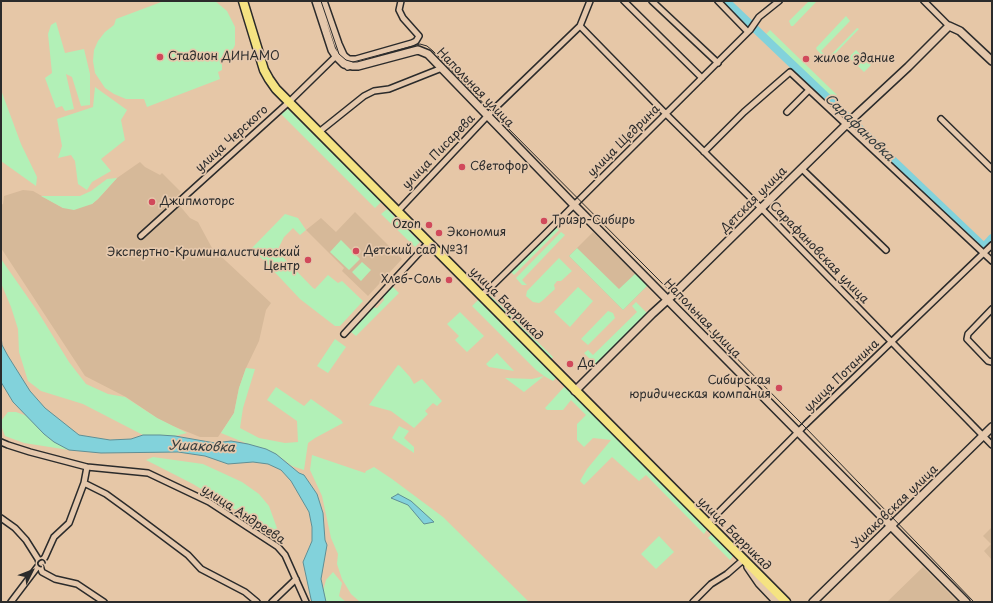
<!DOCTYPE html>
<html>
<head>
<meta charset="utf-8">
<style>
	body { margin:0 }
	#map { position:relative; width:993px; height:603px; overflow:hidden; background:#e6c7a7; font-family:"Playpen Sans",sans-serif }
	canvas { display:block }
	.frame { position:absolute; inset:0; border:2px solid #2b2b2b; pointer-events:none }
	.north { position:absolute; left:12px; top:551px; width:40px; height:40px; -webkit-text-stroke:3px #e5c8ac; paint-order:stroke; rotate:48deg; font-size:11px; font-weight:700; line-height:16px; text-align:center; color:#2b2b2b }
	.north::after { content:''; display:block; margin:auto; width:14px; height:18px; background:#2b2b2b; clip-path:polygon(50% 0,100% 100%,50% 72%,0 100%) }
</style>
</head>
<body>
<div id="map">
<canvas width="993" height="603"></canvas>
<div class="frame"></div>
<div class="north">С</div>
</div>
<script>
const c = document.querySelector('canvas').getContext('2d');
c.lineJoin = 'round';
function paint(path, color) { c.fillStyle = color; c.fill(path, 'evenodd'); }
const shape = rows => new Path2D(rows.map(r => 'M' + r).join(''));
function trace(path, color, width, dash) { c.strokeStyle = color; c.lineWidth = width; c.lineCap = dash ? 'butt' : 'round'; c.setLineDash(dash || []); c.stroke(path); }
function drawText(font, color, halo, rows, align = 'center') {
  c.font = font + ' "Playpen Sans",sans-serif'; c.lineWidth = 3.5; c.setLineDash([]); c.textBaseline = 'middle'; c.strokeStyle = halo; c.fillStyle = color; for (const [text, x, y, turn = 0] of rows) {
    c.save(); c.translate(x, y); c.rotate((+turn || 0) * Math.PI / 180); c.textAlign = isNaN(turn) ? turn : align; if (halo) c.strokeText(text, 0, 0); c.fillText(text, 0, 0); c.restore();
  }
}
const built = shape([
	[140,162,145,167,160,175,162,173,181,192,174,199,190,218,198,222,212,248,271,303,266,310,259,341,246,368,239,388,234,413,218,437,200,437,173,426,157,418,126,397,85,376,1,248,1,205,3,204,4,196,23,190,33,191,63,208,92,204,98,199,117,178],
	[355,212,402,259,368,296,342,271,344,268,306,230,321,218,336,232],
	[593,232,648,285,623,310,569,256],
	[992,527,992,560,984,551,991,544,983,536],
	[923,567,958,602,887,602]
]);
const green = shape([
	[164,1,215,1,227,11,235,27,235,45,231,53,222,64,222,70,218,72,220,79,147,107,144,99,126,99,114,94,105,88,95,73,93,61,94,50,98,41,105,32,114,25,116,19],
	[809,1,817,1,793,26,791,26,789,21],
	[846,16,850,21,821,51,828,58,857,28,859,29,828,61,817,50,816,48],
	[56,22,65,53,84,49,90,74,90,105,81,106,72,77,66,74,74,109,65,111,62,106,56,108,45,78,52,73,48,34,51,25],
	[770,30,837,95,832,100,764,36],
	[856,50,871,65,864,72,849,57],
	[95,87,127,110,121,120,125,140,101,159,111,171,92,182,87,190,78,184,75,161,71,155,58,158,62,146,57,119,93,107],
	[1,90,21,144,37,177,36,186,1,161],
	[288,109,381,202,375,208,281,114],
	[117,178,98,199,92,204,74,210,63,208,41,196,80,196,91,191,107,179],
	[387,209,420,242,415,247,381,214],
	[285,214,298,218,306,230,300,235,293,228,284,237,277,251,313,288,315,289,328,275,338,283,342,281,363,301,340,326,335,326,300,299,252,248],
	[556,227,559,230,514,275,510,271],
	[561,232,565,235,522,280,527,285,522,285,516,278],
	[341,240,360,259,349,270,330,252],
	[577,248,619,289,636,273,648,285,623,310,569,256],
	[559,258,572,271,561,281,557,281,554,285,555,289,542,301,539,303,533,302,526,296,527,291],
	[1,259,38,312,69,362,86,384,108,394,125,397,157,418,187,433,175,436,143,435,83,404,41,391,28,381,19,352,18,329,11,307,1,283],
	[362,262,371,270,361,281,352,272],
	[392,286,399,293,356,336,351,332,372,307,377,308,384,300,383,296],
	[578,287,593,301,570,327,554,312],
	[491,296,553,357,551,360,488,297],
	[478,300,556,378,553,381,544,376,524,392,505,378,532,379,544,376,536,370,472,306],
	[636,302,648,314,595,364,584,353,588,350,593,355,637,312,632,306],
	[608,311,613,313,615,318,588,345,581,339],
	[460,312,484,336,467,352,455,340,459,336,447,324],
	[335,339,346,347,328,373,317,366],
	[497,353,514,371,489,367,486,364],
	[398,365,400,366,410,377,414,384,422,379,442,401,437,406,433,403,425,411,428,414,414,428,391,411,369,405],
	[246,368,255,369,243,408,240,428,259,438,285,443,298,442,297,421,267,400,276,387,304,406,311,399,341,420,343,423,315,438,308,443,304,470,292,466,276,454,266,449,248,444,221,433,234,413,239,388],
	[565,386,707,529,704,534,646,475,639,481,612,457,584,485,580,481,587,469,611,440,593,438,584,447,577,440,577,424,586,415,571,400,563,410,547,410,545,408],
	[8,412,16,412,27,416,44,434,54,442,69,450,24,443,5,436,1,425,1,421],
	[399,426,409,431,404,438,414,447,414,453,392,438],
	[312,455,365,473,366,471,374,467,392,479,443,517,529,602,359,601,351,594,342,579,337,564,338,554,331,538,322,496,310,470],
	[153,457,203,464,242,482,259,494,269,506,278,531,265,526,229,506,193,484,146,460],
	[712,534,733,556,730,560,708,538],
	[659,536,674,552,656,569,641,554],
	[333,572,342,583,339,596,346,602,326,602,323,591,326,580]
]);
const water = shape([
	[1,336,2,345,8,356,30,391,45,408,79,435,110,440,131,439,143,435,160,435,175,436,215,443,231,441,248,444,266,449,276,454,299,473,304,475,317,494,323,513,325,540,327,545,321,579,326,602,312,602,311,599,303,562,312,541,312,527,309,512,291,481,281,470,268,464,253,462,228,464,205,456,178,452,101,453,69,450,54,442,44,434,13,402,1,382,1,336],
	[398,494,411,501,434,522,424,524,408,505,391,498,398,494]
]);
const river = shape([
	[726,1,984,247,992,238]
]);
const street = shape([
	[624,1,702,78],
	[652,1,718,63],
	[718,1,748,32],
	[924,1,949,26],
	[580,26,666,114,765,212,992,445],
	[787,112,809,90],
	[941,119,992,169],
	[319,132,364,96,374,91,389,89,442,68],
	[704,152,744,112,790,72,992,261],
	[802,169,886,250],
	[398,211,493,110,580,26,590,1],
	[141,236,289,102,335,57,341,53,349,59,356,59,412,43,416,41,419,36,403,18,399,10,401,1],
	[481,295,488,290,541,238,750,30,759,17,779,1],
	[992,309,968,334,967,339,988,361,992,362],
	[344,334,429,242],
	[1,442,8,445,30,452,87,467,148,473,209,502,278,547,285,555,306,602],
	[84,483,106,494,128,510,188,555,201,569,245,592,257,602],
	[1,518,15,528,26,540,38,559,42,572,55,579,77,584,104,602],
	[707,524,806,424,992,245],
	[11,602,45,557,54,537,69,523,84,483,87,467],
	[272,602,296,579],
	[693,602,711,584,727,574,743,560]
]);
const secondary = shape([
	[316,1,332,50,336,56,344,64,353,66,358,66,418,50,428,54,574,205,966,602],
	[323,1,338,44,348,66],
	[575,391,652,314,675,293,852,119,908,67,949,26,960,31,992,61],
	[748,567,759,583,777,602],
	[813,602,992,427]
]);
const primary = shape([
	[243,1,264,70,269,79,276,89,786,602]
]);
const tram = shape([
	[321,1,337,48,339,54,346,60,353,62,357,61,420,44,427,46,433,51,492,112,804,426,974,602]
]);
const markers = [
	[160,57,4,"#d1495b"],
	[806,59,4,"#d1495b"],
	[462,167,4,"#d1495b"],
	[152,202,4,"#d1495b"],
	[544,221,4,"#d1495b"],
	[429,225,4,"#d1495b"],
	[439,233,4,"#d1495b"],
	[356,251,4,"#d1495b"],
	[308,260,4,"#d1495b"],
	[449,280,4,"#d1495b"],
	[570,364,4,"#d1495b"],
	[779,388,4,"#d1495b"]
];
const poiNames = [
	["Стадион ДИНАМО",168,57],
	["жилое здание",814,59],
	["Светофор",470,167],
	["Джипмоторс",160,202],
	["Триэр-Сибирь",552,221],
	["Ozon",421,225,"right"],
	["Экономия",447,233],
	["Детский сад №31",364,251],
	["Экспертно-Криминалистический",300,253,"right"],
	["Центр",300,267,"right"],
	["Хлеб-Соль",441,280,"right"],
	["Да",578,364],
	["Сибирская",771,381,"right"],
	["юридическая компания",771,395,"right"]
];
const streetNames = [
	["Напольная улица",475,88,46],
	["улица Черского",232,139,-42],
	["улица Щедрина",624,141,-45],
	["улица Писарева",439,152,-46],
	["Детская улица",754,200,-45],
	["Сарафановская улица",819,253,46],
	["улица Баррикад",506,304,45],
	["Напольная улица",702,319,46],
	["улица Потанина",842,376,-44],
	["Ушаковская улица",895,507,-44],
	["улица Андреева",243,515,33],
	["улица Баррикад",734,534,45]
];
const waterNames = [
	["Сарафановка",859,128,44],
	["Ушаковка",202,447,2]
];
paint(built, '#d6b999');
paint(green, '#b2f0b7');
paint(water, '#82d2db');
trace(water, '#5f8f95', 1);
trace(river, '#82d2db', 8);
trace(street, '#2b2b2b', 8);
trace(secondary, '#2b2b2b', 10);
trace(primary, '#2b2b2b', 11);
trace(street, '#e5c8ac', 5);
trace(secondary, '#e5c8ac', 7);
trace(primary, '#f5e382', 8);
trace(tram, '#2b2b2b', 1);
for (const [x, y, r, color] of markers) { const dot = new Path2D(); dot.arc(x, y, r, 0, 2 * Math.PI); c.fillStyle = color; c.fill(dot); trace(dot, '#e5c8ac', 1.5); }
drawText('12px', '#2b2b2b', '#e5c8ac', poiNames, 'left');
drawText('12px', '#2b2b2b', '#e5c8ac', streetNames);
drawText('italic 13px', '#343c3d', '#e5c8ac', waterNames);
</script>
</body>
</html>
